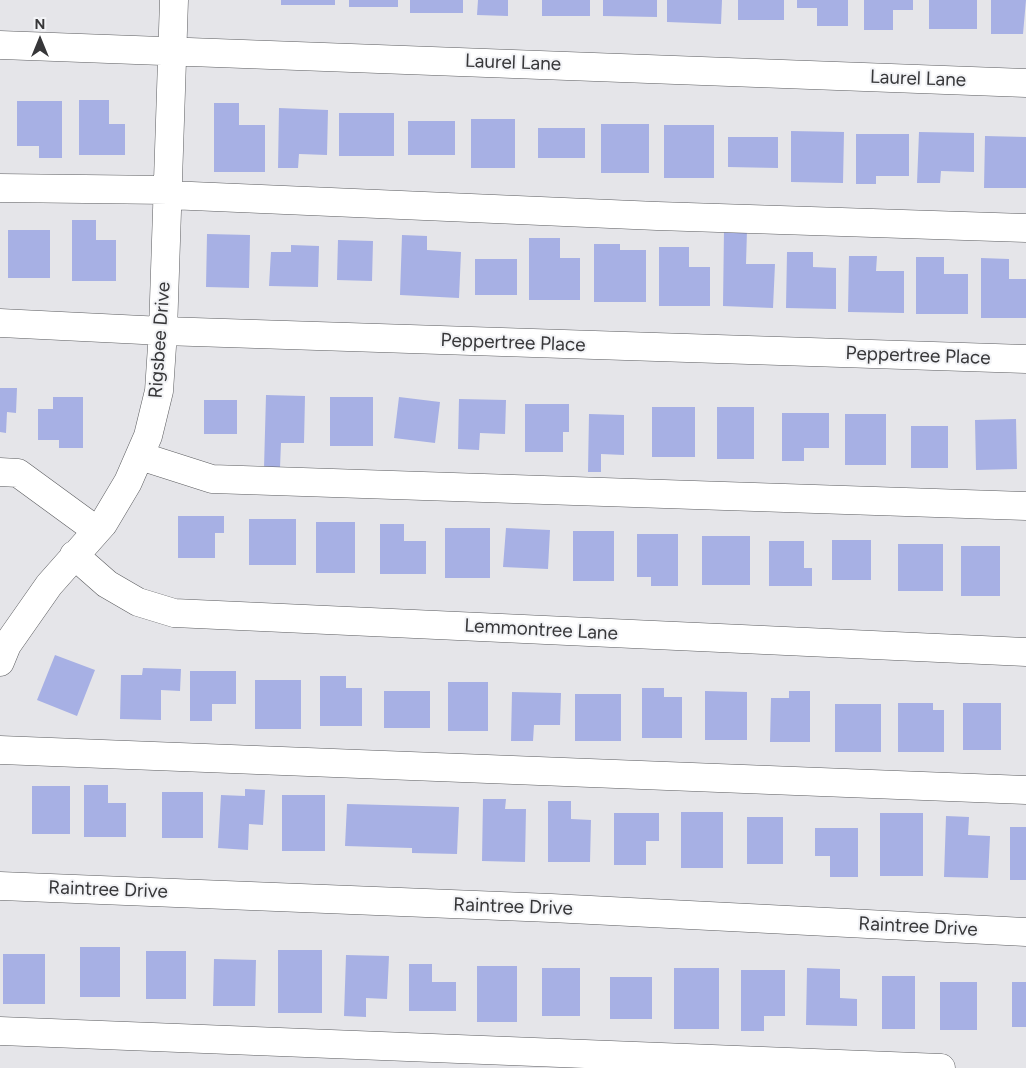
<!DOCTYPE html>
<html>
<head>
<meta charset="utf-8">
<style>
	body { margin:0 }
	#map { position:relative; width:1026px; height:1068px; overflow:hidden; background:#e5e5e9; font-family:Figtree,sans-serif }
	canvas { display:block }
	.north { position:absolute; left:15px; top:15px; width:50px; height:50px; -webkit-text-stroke:4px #f2f3f6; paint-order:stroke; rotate:0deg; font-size:14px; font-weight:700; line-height:20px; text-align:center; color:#373739 }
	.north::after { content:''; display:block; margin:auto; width:18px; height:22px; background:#373739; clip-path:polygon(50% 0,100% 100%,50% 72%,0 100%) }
</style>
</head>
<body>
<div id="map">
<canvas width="1026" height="1068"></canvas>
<div class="north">N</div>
</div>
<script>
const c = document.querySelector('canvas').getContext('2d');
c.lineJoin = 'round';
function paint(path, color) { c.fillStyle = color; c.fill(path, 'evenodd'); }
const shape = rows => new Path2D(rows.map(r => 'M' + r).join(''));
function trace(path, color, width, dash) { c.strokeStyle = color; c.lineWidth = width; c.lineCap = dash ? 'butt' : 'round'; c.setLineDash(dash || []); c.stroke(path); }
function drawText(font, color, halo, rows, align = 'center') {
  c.font = font + ' Figtree,sans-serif'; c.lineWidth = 4; c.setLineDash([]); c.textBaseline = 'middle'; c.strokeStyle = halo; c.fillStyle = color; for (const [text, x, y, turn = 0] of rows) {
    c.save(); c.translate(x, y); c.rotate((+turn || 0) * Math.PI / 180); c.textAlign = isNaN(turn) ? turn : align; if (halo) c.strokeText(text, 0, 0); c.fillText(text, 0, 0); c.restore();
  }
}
const building = shape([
	[281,0,335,0,335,5,281,5],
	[349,0,398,0,398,7,349,7],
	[410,0,463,0,463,13,410,13],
	[478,0,508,0,508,16,477,15],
	[542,0,590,0,590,16,542,16],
	[603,0,657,0,657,17,603,16],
	[667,0,722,0,721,24,667,22],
	[738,0,784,0,784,20,738,20],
	[797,0,848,0,848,26,817,26,817,8,797,8],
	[864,0,913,0,913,10,893,10,893,30,864,30],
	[929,0,977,0,977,29,929,29],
	[991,0,1026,0,1023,34,991,34],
	[79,100,109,100,109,124,125,124,125,155,79,155],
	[17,101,62,101,62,158,39,158,39,146,17,146],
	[214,103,239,103,239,125,265,125,265,172,214,172],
	[279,108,328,110,327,155,299,154,298,168,278,168],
	[339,113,394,113,394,156,339,156],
	[471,119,515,119,515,168,471,168],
	[408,121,455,121,455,155,408,155],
	[601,124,649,124,649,173,601,173],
	[664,125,714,125,714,178,664,178],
	[538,128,585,128,585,158,538,158],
	[791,131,844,132,843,183,791,182],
	[919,132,974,133,974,172,941,171,940,183,917,183],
	[856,134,909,134,909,176,876,176,876,184,856,184],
	[985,136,1026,137,1026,188,984,188],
	[728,137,778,137,778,168,728,167],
	[72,220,96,220,96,240,116,240,116,281,72,281],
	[724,229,747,230,746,264,775,264,773,308,723,306],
	[8,230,50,230,50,278,8,278],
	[207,234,250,235,249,288,206,287],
	[402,235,427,236,427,250,461,252,459,298,400,295],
	[529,238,560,238,560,258,580,258,580,300,529,300],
	[338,240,373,241,372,281,337,280],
	[594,244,620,244,620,250,646,250,646,302,594,302],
	[291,245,319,246,318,287,269,286,271,252,291,252],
	[659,247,689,247,689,267,710,267,710,306,659,306],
	[787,252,813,252,813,267,836,268,836,309,786,308],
	[849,256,877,256,876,271,904,271,904,313,848,312],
	[916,257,944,257,944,274,968,274,968,314,916,314],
	[981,258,1009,259,1009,279,1026,279,1026,318,981,318],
	[475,259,517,259,517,295,475,295],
	[0,388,17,388,16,413,7,412,6,433,0,432],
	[266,395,305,396,304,443,281,443,280,468,264,468],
	[53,397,83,397,83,448,59,448,59,440,38,440,38,409,53,409],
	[330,397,373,397,373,446,330,446],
	[399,397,440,402,435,443,394,438],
	[459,399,506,400,505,434,480,433,479,450,458,449],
	[204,400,237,400,237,434,204,434],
	[525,404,569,404,569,432,563,432,563,452,525,452],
	[652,407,695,407,695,457,652,457],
	[717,407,754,407,754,459,717,459],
	[782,413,829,413,829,448,804,448,804,461,782,461],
	[589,414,624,415,624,455,601,454,601,472,588,472],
	[845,414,886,414,886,465,845,465],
	[1016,419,1017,469,976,470,975,420],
	[911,426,948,426,948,468,911,468],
	[178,516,224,516,224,533,215,533,215,558,178,558],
	[249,519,296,519,296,565,249,565],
	[316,522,355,522,355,573,316,573],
	[380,524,404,524,404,541,426,541,426,574,380,574],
	[445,528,490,528,490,578,445,578],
	[506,528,550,530,548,569,503,567],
	[573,531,614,531,614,581,573,581],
	[637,534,678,534,678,586,651,586,651,577,637,577],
	[702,536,750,536,750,585,702,585],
	[832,540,871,540,871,580,832,580],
	[769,541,804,541,804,568,812,568,812,586,769,586],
	[898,544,943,544,943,591,898,591],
	[961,546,1000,546,1000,596,961,596],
	[55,655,95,670,77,716,37,700],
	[143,668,181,669,180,691,161,690,161,720,120,719,121,675,142,675],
	[190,671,236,671,236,704,212,704,212,721,190,721],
	[320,676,346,676,346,688,362,688,362,726,320,726],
	[255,680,301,680,301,729,255,729],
	[448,682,488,682,488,731,448,731],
	[642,688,664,688,664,697,682,697,682,738,642,738],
	[384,691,430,691,430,728,384,728],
	[705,691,747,692,747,740,705,740],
	[789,691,810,691,810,742,770,742,771,698,789,698],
	[512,692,561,693,560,725,534,725,533,741,511,741],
	[575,694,621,694,621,741,575,741],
	[898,703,933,703,933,710,944,710,944,752,898,752],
	[963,703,1001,703,1001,750,963,750],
	[835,704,881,704,881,752,835,752],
	[84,785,108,785,108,803,126,803,126,837,84,837],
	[32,786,70,786,70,834,32,834],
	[245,789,265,790,263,825,249,824,248,850,218,848,221,795,245,796],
	[162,792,203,792,203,838,162,838],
	[282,795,325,795,325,851,282,851],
	[483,799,506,799,505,809,526,809,525,862,482,861],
	[548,801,571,801,571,819,591,820,590,862,548,862],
	[347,804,459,807,457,854,412,853,412,848,345,846],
	[681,812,723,812,723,868,681,868],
	[614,813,659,813,659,841,646,841,646,865,614,865],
	[880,813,923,813,923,876,880,876],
	[946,816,969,817,968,835,990,836,988,878,944,877],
	[747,817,783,817,783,864,747,864],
	[1010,827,1026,827,1026,880,1010,880],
	[815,828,858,828,858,877,830,877,830,856,815,856],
	[80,947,120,947,120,997,80,997],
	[278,950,322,950,322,1013,278,1013],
	[146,951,186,951,186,999,146,999],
	[3,954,45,954,45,1004,3,1004],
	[346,955,389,956,387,999,366,998,366,1017,344,1016],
	[214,959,256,960,255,1006,213,1006],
	[409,964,432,964,432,982,456,982,456,1011,409,1011],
	[477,966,517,966,517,1022,477,1022],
	[542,968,580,968,580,1016,542,1016],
	[674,968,719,968,719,1029,674,1029],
	[807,968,840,969,840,998,857,999,857,1026,806,1025],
	[741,970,785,970,785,1016,764,1016,764,1031,741,1031],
	[882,976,915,976,915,1029,882,1029],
	[610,977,652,977,652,1019,610,1019],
	[940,982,977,982,977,1030,940,1030],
	[1012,982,1026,982,1026,1027,1012,1027]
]);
const minor = shape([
	[0,45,1026,83],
	[0,188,168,190],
	[168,195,657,216,1026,228],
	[0,323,163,331,1026,359],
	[140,456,212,479,1026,506],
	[0,472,18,473,96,530],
	[74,555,107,584,138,602,174,613,1026,652],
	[0,662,7,645,49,585,103,524,128,482,148,436,159,391,163,331,174,0],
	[0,750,1026,790],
	[0,886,551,908,1026,932],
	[0,1031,941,1068]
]);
const streetNames = [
	["Laurel Lane",513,63,2],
	["Laurel Lane",918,79,2],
	["Rigsbee Drive",160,340,-86],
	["Peppertree Place",513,343,2],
	["Peppertree Place",918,356,2],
	["Lemmontree Lane",541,630,3],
	["Raintree Drive",108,890,2],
	["Raintree Drive",513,907,2],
	["Raintree Drive",918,927,3]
];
paint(building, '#a7b0e4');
trace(minor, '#5b5c5f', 29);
trace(minor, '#fff', 28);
drawText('19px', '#373739', '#f2f3f6', streetNames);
</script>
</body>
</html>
